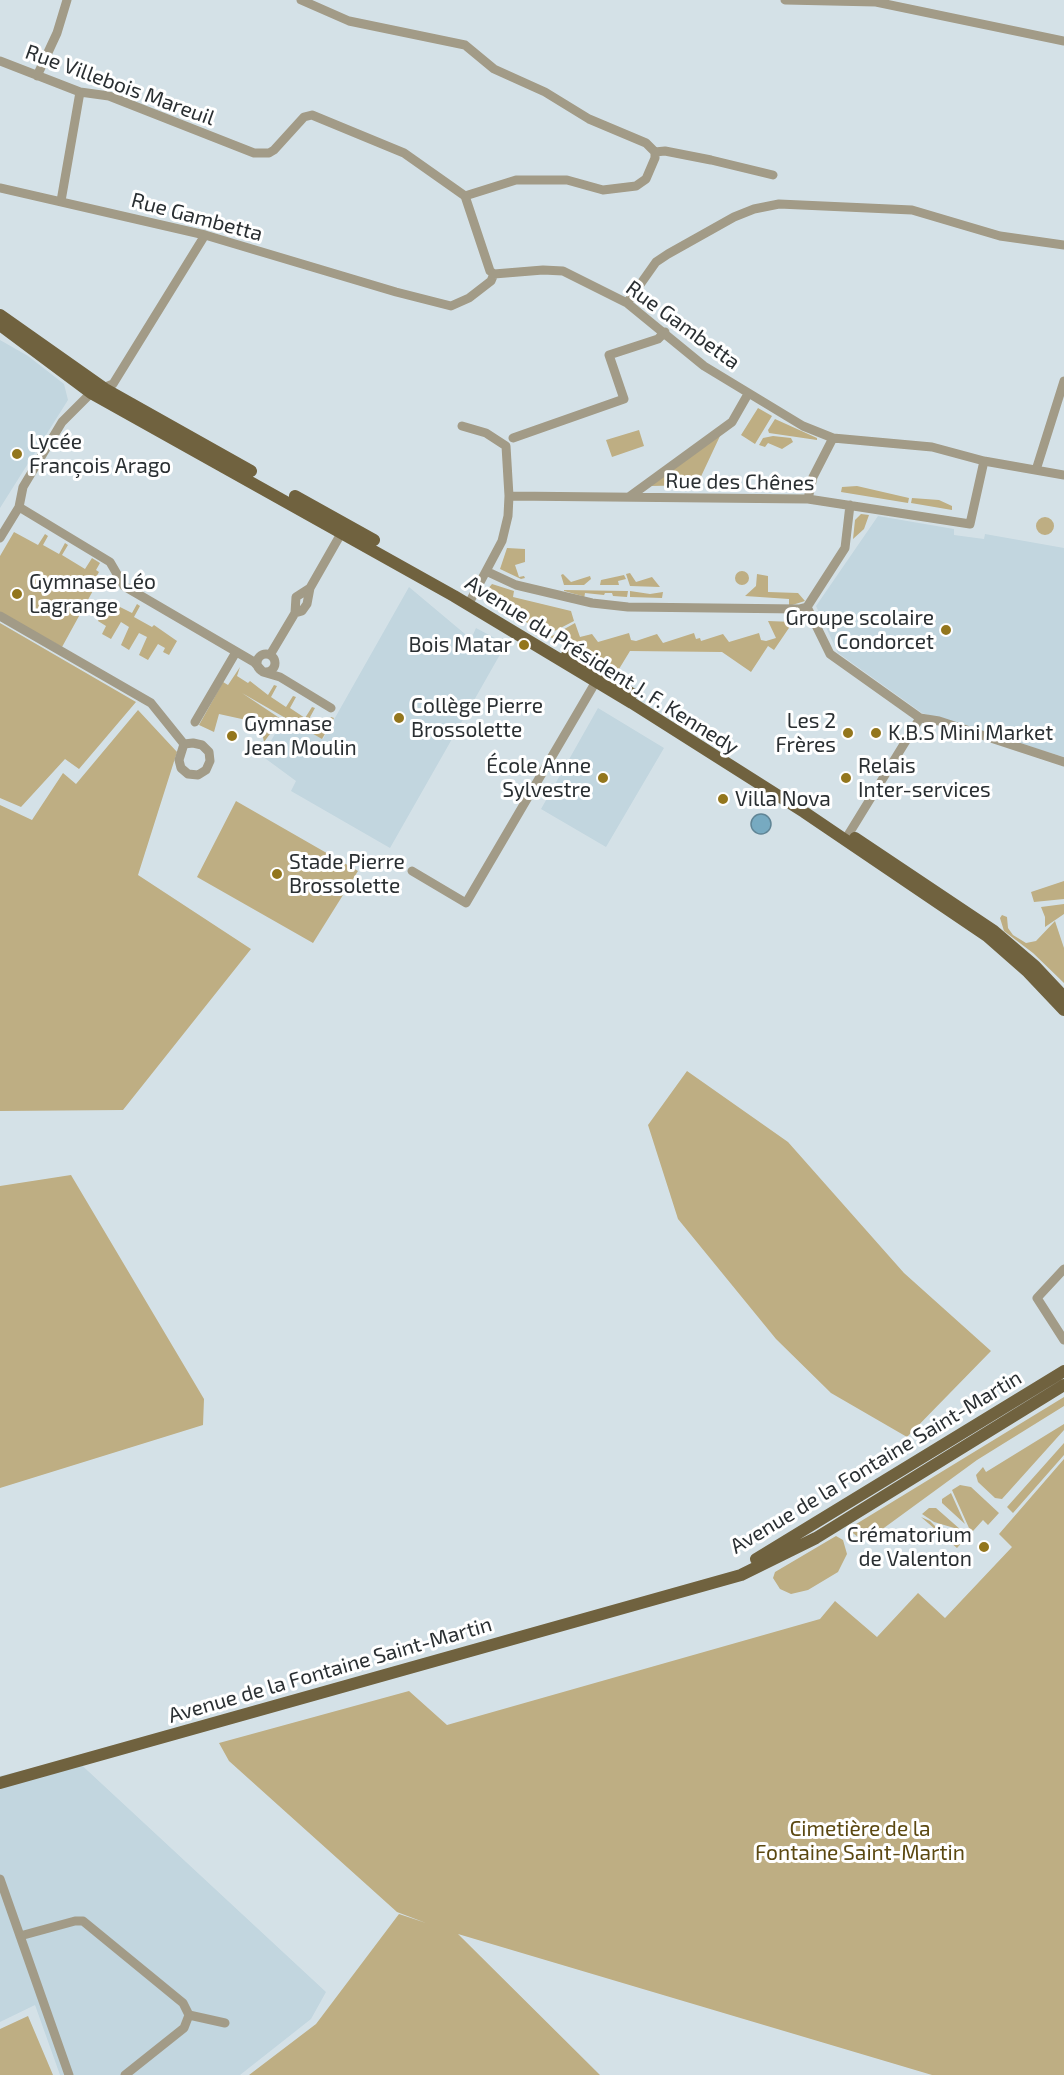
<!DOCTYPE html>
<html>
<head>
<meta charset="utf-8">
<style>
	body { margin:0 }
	canvas { display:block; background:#d4e1e7 }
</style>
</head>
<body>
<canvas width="1064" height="2075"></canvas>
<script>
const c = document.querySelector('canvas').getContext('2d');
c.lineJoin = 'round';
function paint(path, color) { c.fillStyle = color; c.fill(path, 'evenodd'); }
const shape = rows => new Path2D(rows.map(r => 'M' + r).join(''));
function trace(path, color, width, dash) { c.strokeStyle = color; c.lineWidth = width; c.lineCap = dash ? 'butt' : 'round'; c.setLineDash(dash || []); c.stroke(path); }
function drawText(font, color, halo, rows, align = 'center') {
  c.font = font + ' "Exo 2",sans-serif'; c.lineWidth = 6; c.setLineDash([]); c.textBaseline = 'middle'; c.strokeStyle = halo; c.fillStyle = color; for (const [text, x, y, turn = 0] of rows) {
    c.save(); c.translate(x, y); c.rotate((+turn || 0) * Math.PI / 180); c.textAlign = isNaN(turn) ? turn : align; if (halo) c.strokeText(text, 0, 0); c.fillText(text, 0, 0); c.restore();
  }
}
const built = shape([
	[0,340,28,356,64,384,68,400,0,508],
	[878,516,954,529,954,535,984,539,985,534,1064,548,1064,757,922,713,838,653,816,606],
	[409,587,471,639,476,628,506,644,390,848,291,791,296,781,262,756,285,717,323,739],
	[598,708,664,748,606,847,541,809],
	[74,1758,326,1992,311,2019,240,2075,60,2075,35,2005,0,2022,0,1776]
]);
const green = shape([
	[758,408,772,416,755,444,741,435],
	[775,419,817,438,817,440,769,433,768,430],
	[639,430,644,446,612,457,606,440],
	[720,436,697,485,651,486,717,437],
	[773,436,791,438,793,442,782,449,768,443,765,447,759,445,763,438],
	[857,486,909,498,908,503,841,492,842,487],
	[912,498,939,500,952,506,952,510,911,503],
	[861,514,869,515,864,529,853,539,855,520],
	'1036 526a9 9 0 1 1 18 0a9 9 0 1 1-18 0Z',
	[14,532,38,545,45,534,48,536,43,545,59,554,65,543,68,545,62,555,85,569,92,558,100,563,96,570,99,572,94,581,95,587,62,647,0,612,0,556],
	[507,548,525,549,525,562,515,565,519,577,524,576,525,578,521,579,500,569],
	'735 578a7 7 0 1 1 14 0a7 7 0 1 1-14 0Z',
	[630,573,636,582,652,577,660,587,630,586,626,574],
	[563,574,571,582,590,576,591,579,584,585,564,585,561,575],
	[757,574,768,576,768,592,798,593,805,601,789,606,789,599,745,596,756,586],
	[624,575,626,579,618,581,619,585,600,585,601,580],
	[492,584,514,591,513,597,571,611,574,621,547,635,543,632,544,629,536,624,534,627,489,599,487,590],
	[564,591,564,590,628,591,627,597,613,596,612,593,605,593,604,595,585,593,584,599,582,596],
	[630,591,650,594,663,592,662,598,630,597],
	[108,601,132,613,137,604,140,606,134,617,152,627,154,625,177,641,169,655,163,652,165,648,158,644,148,660,139,655,147,637,139,633,129,650,121,645,129,627,121,622,111,639,102,634,106,626,98,621],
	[768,621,793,622,774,650,768,646,751,672,722,652,630,651,616,674,550,637,575,623,580,637,592,634,598,642,629,633,631,640,636,641,657,634,663,643,694,633,696,639,700,638,701,641,723,634,729,642,759,633,761,640,766,641,776,638],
	[0,623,136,702,79,769,65,759,21,807,0,798],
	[240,667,237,676,248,683,250,681,268,695,274,685,277,686,271,697,286,707,293,696,296,697,290,708,305,718,312,707,315,708,309,719,323,724,324,728,331,717,334,718,322,739,242,693,281,719,264,742,260,723,219,714,214,732,199,725,223,682,228,685],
	[138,710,177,752,138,875,251,949,123,1110,0,1111,0,805,32,820,63,773,76,784],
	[236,801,358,871,313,943,197,877],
	[1064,881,1064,899,1034,902,1031,892],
	[1064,904,1064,914,1045,927,1045,917,1041,907],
	[1002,915,1007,917,1008,928,1013,935,1026,943,1036,941,1055,921,1064,948,1064,983,1033,953,1004,931,1000,918],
	[687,1071,788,1142,904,1273,991,1351,907,1437,831,1393,776,1339,678,1219,648,1125],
	[71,1175,204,1399,203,1425,0,1488,0,1186],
	[1064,1397,1064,1406,977,1460,877,1533,869,1538,859,1538,848,1529],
	[1064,1424,1064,1430,1002,1499,995,1498,978,1482,976,1475,983,1467,986,1472],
	[1064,1443,1064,1455,1013,1513,1007,1507],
	[1064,1459,1064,2075,932,2075,458,1934,600,2075,249,2075,316,2024,399,1914,426,1923,397,1912,229,1761,219,1743,409,1691,447,1725,820,1619,835,1601,877,1637,918,1593,945,1618,1012,1547,999,1534],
	[960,1485,971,1487,999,1513,988,1525,983,1520,973,1531,969,1528,952,1490],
	[951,1493,965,1524,942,1503,942,1499],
	[929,1508,936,1508,961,1530,934,1522,922,1514],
	[921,1517,930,1521,946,1537,958,1541,963,1536,966,1538,957,1548],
	[836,1536,843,1540,847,1554,838,1572,808,1590,791,1594,780,1589,773,1578,775,1572],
	[28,2016,53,2075,0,2075,0,2029]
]);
const water = shape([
	'751 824a10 10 0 1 1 20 0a10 10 0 1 1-20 0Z'
]);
const minor = shape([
	[301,0,349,21,465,45,494,69,545,92,589,119,646,143,655,152],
	[785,0,876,2,1064,41],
	[0,61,80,92,109,96,254,153,269,153,274,150,304,117,312,115,404,153,465,196,490,271,494,274],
	[37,76,57,33,67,0],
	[655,152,665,151,711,160,773,175],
	[0,188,205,235,396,292,451,306,469,298,491,281,494,274],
	[465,196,516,180,567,180,603,190,636,186,646,179,655,158,655,152],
	[61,201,80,92],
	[494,274,543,270,563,271,627,303,704,366,803,426,833,438,932,447,984,461,1064,475],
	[627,303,656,262,668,254,734,217,754,209,779,204,912,210,1000,236,1064,245],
	[462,426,486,433,506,446,509,496,508,516,502,541,468,605],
	[513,438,624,399,609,355,658,339,665,332],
	[1036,470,1064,381],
	[509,496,808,499,970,524,984,461],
	[629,497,732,422,748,394],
	[808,499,813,477,833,438],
	[19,507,110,562,124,586,254,662,263,672,280,677,331,708],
	[0,538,19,507,23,487,62,422,91,393,113,384,205,235],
	[488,572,516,585,592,603,628,607,799,609,807,607,845,548,850,505],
	[310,588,307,604,302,611,295,613,296,597,310,588],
	[310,588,342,532],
	[807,607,830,654,920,718,939,721,1064,762],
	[0,616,151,703,184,744],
	'257 663a9 9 0 1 1 18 0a9 9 0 1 1-18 0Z',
	[270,655,295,613],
	[195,722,236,652],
	[193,743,202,745,209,752,210,761,206,770,198,775,188,774,181,768,179,760,184,744,193,743],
	[845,840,920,718],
	[412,871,466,903,598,678],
	[1064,1269,1037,1298,1064,1340],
	[0,1879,69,2075],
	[20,1936,75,1921,83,1921,183,2003,189,2015,184,2028,125,2075],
	[189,2015,225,2023]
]);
const major = shape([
	[0,315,105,389,251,471],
	[0,325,91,393,454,596,632,703,804,812,987,936,1028,972,1064,1010],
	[295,496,374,540],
	[567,655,632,694],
	[855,838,994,931,1035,966,1064,997],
	[756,1559,1064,1371],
	[0,1783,741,1575,816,1538,1064,1385]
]);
const markers = [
	[17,454,6,"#93761d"],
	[17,594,6,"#93761d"],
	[946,630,6,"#93761d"],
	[524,645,6,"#93761d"],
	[399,718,6,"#93761d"],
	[848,733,6,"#93761d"],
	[876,733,6,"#93761d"],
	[232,736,6,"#93761d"],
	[603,778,6,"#93761d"],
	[846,778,6,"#93761d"],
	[723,799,6,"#93761d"],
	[277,874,6,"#93761d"],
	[984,1547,6,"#93761d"]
];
const streetNames = [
	["Rue Villebois Mareuil",120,85,20],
	["Rue Gambetta",197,217,15],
	["Rue Gambetta",683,325,36],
	["Rue des Chênes",740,482,1],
	["Avenue du Président J. F. Kennedy",602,665,32],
	["Avenue de la Fontaine Saint-Martin",876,1462,-31],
	["Avenue de la Fontaine Saint-Martin",330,1670,-16]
];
const poiNames = [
	["Lycée",29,442],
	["François Arago",29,466],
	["Gymnase Léo",29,582],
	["Lagrange",29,606],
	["Groupe scolaire",934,618,"right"],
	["Condorcet",934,642,"right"],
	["Bois Matar",512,645,"right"],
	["Collège Pierre",411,706],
	["Brossolette",411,730],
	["Les 2",836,721,"right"],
	["Frères",836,745,"right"],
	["Gymnase",244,724],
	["Jean Moulin",244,748],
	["K.B.S Mini Market",888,733],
	["École Anne",591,766,"right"],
	["Sylvestre",591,790,"right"],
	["Relais",858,766],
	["Inter-services",858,790],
	["Villa Nova",735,799],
	["Stade Pierre",289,862],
	["Brossolette",289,886],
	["Crématorium",972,1535,"right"],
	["de Valenton",972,1559,"right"]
];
const parkNames = [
	["Cimetière de la",860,1829],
	["Fontaine Saint-Martin",860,1853]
];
paint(built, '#c2d6df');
paint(green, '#beae83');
paint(water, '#77aac1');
trace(water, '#608596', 1.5);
trace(minor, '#a29b87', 9);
trace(major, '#70623f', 12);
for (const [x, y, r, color] of markers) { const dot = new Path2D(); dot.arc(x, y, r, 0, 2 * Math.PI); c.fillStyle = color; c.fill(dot); trace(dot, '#fff', 2); }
drawText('21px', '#2a2f32', '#fff', streetNames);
drawText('21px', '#2a2f32', '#fff', poiNames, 'left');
drawText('21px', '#5b4811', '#fff', parkNames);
</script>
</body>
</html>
